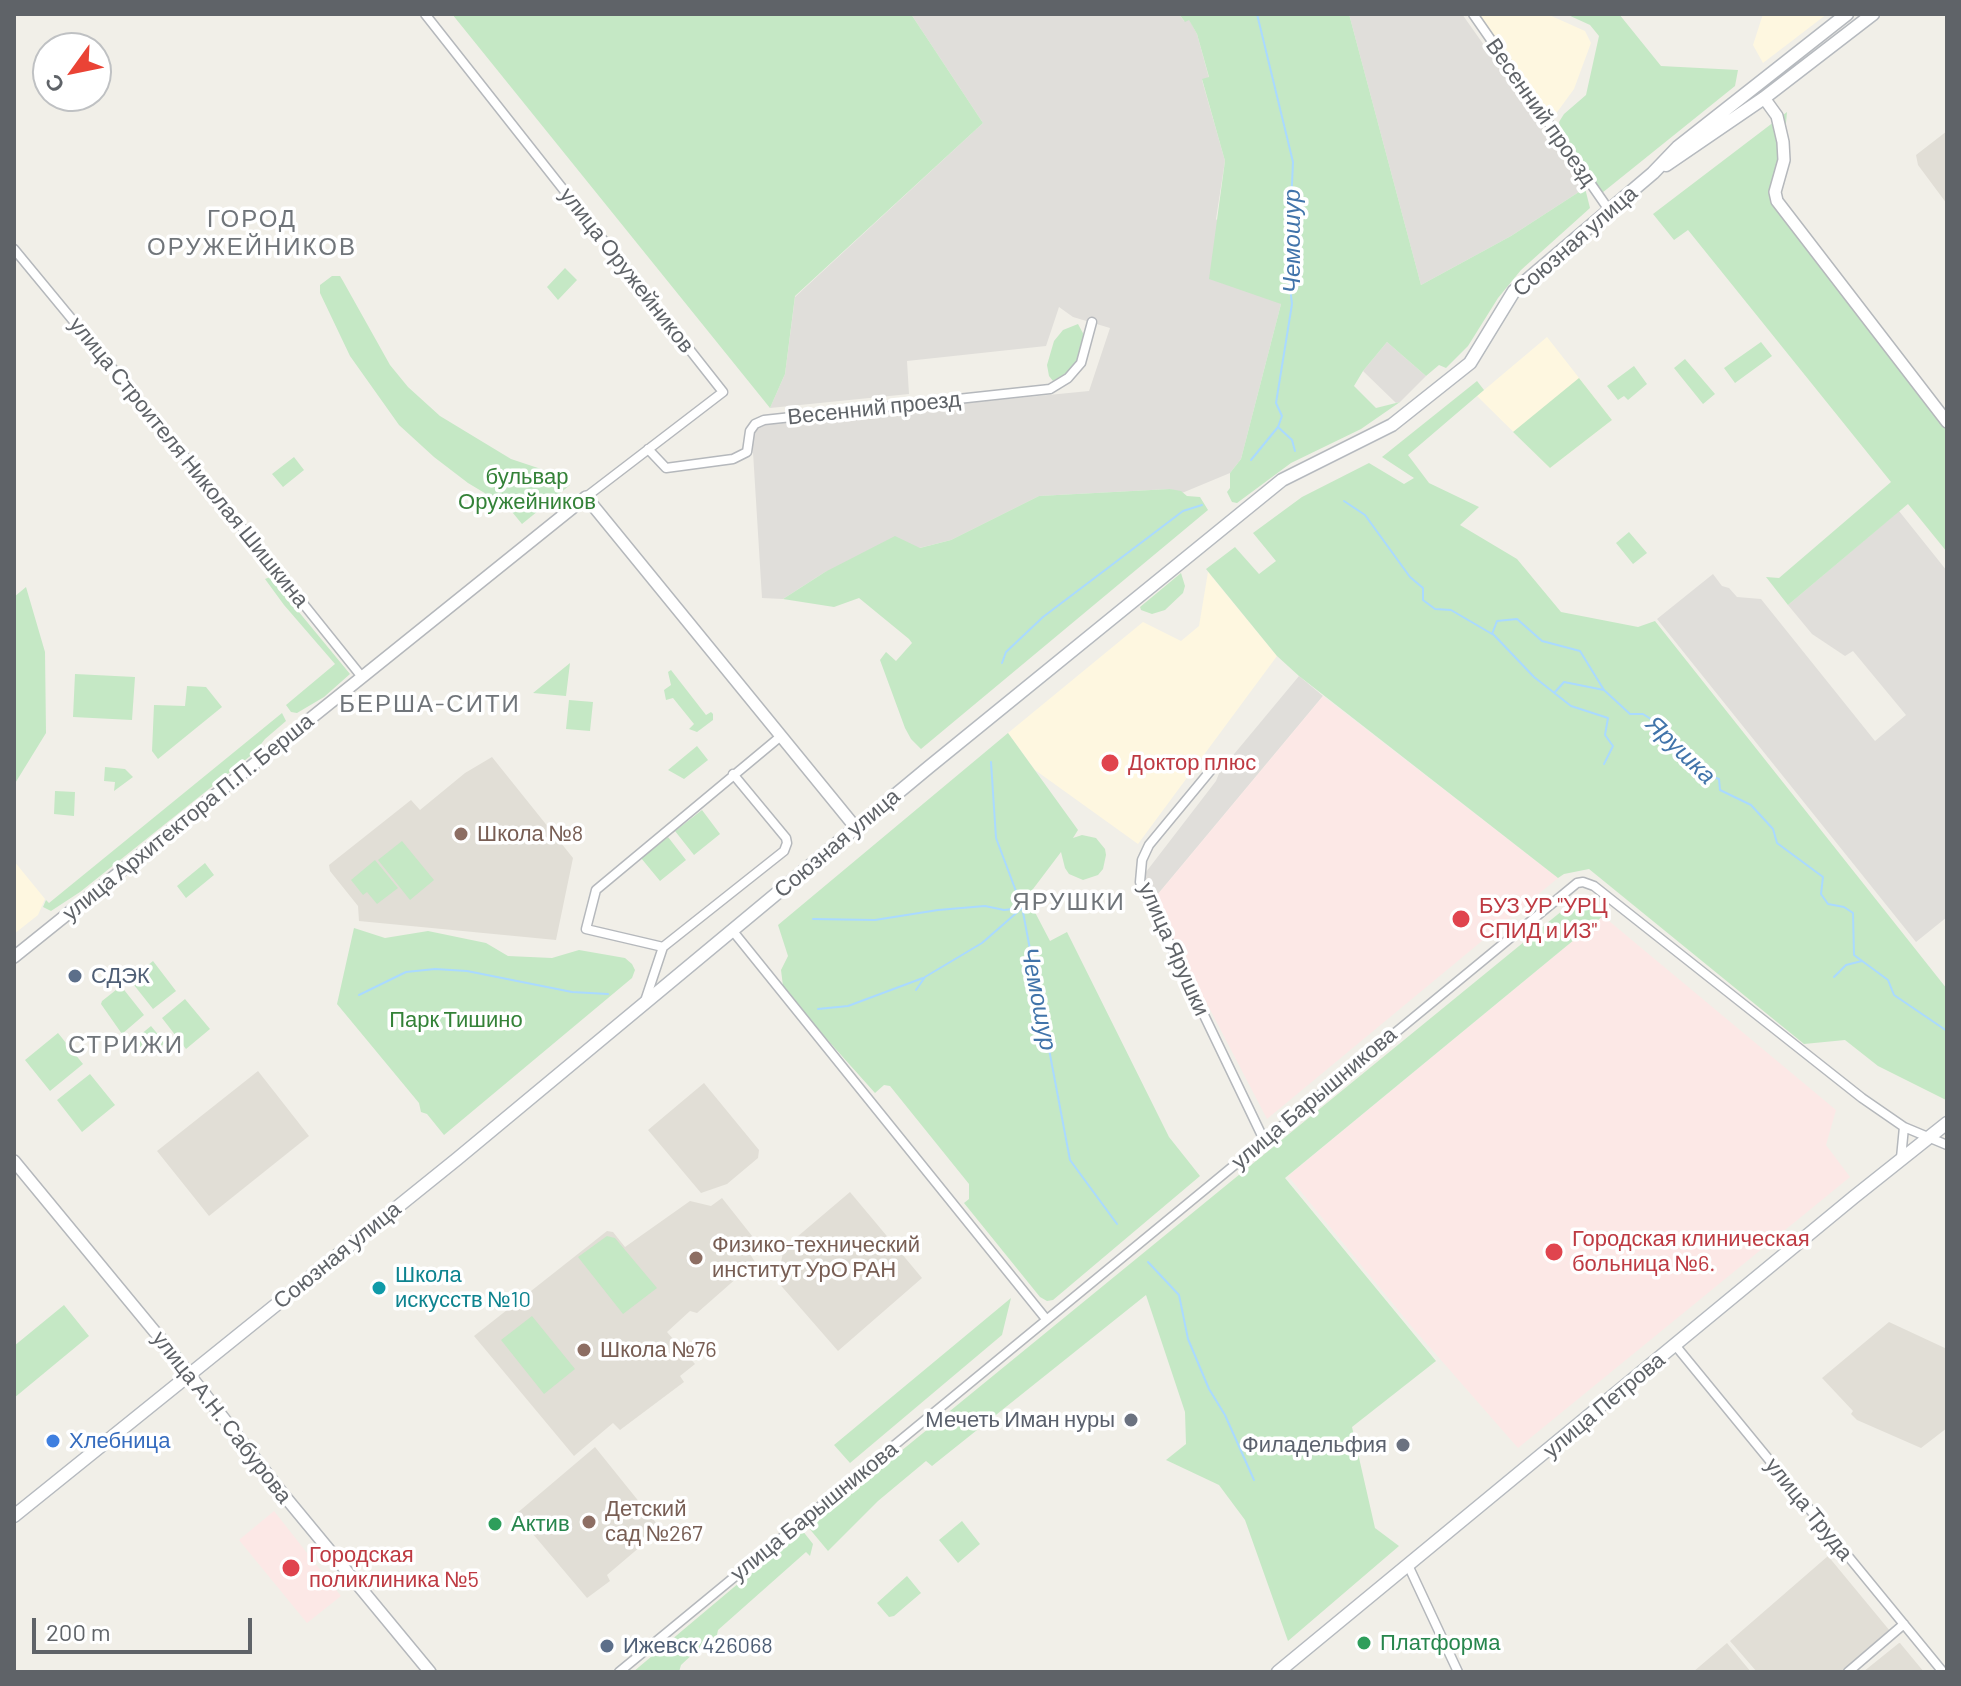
<!DOCTYPE html>
<html>
<head>
<meta charset="utf-8">
<style>
	body { margin:0 }
	#map { position:relative; width:1961px; height:1686px; overflow:hidden; background:#f1efe8; font-family:Barlow,sans-serif }
	canvas { display:block }
	.frame { position:absolute; inset:0; border:16px solid #5f6368; pointer-events:none }
	.north { position:absolute; left:32px; top:32px; width:80px; height:80px; box-sizing:border-box; background:#fff; border:2px solid #bfc1c3; border-radius:50%; rotate:237deg; font-size:22px; font-weight:700; line-height:32px; text-align:center; color:#5f6368 }
	.north::after { content:''; display:block; margin:auto; width:28px; height:36px; background:#ea4335; clip-path:polygon(50% 0,100% 100%,50% 72%,0 100%) }
	.scale { position:absolute; left:32px; top:1618px; width:220px; height:36px; box-sizing:border-box; border:4px solid #5f6368; border-top:0; padding-left:10px; font-size:24px; line-height:28px; white-space:nowrap; color:#5f6368; -webkit-text-stroke:6px #fff; paint-order:stroke }
</style>
</head>
<body>
<div id="map">
<canvas width="1961" height="1686"></canvas>
<div class="frame"></div>
<div class="north">С</div>
<div class="scale">200 m</div>
</div>
<script>
const c = document.querySelector('canvas').getContext('2d');
c.lineJoin = 'round';
function paint(path, color) { c.fillStyle = color; c.fill(path, 'evenodd'); }
const shape = rows => new Path2D(rows.map(r => 'M' + r).join(''));
function trace(path, color, width, dash) { c.strokeStyle = color; c.lineWidth = width; c.lineCap = dash ? 'butt' : 'round'; c.setLineDash(dash || []); c.stroke(path); }
function drawText(font, color, halo, rows, align = 'center') {
  c.font = font + ' Barlow,sans-serif'; c.lineWidth = 7; c.setLineDash([]); c.textBaseline = 'middle'; c.strokeStyle = halo; c.fillStyle = color; for (const [text, x, y, turn = 0] of rows) {
    c.save(); c.translate(x, y); c.rotate((+turn || 0) * Math.PI / 180); c.textAlign = isNaN(turn) ? turn : align; if (halo) c.strokeText(text, 0, 0); c.fillText(text, 0, 0); c.restore();
  }
}
const commercial = shape([
	[1478,14,1547,14,1585,31,1591,43,1574,89,1555,115,1548,115],
	[1763,14,1827,14,1763,63,1753,45],
	[1547,337,1612,420,1550,468,1477,396],
	[1208,572,1277,656,1138,844,1035,770,1008,733,1143,622,1181,641,1199,626],
	[14,861,45,899,38,915,14,934]
]);
const industrial = shape([
	[911,14,1179,14,1184,21,1189,19,1197,34,1209,78,1202,80,1225,161,1216,219,1281,304,1241,459,1230,473,1182,493,1170,489,1039,496,951,540,825,572,783,599,762,598,752,436,758,426,773,422,1089,391,1110,328,1073,317,1059,307,1046,346,907,361,909,394,770,408,785,374,795,297,983,123],
	[1349,14,1462,14,1585,188,1511,236,1421,285],
	[1387,342,1426,376,1400,402,1396,403,1363,371],
	[1899,511,1947,571,1947,917,1916,942,1657,619,1713,574,1722,586,1729,588,1737,597,1761,599,1875,741,1906,715,1853,651,1845,656,1812,634,1788,605],
	[1299,676,1323,696,1153,900,1145,885,1146,872,1216,781,1220,771]
]);
const education = shape([
	[1947,131,1947,204,1918,165,1916,155],
	[492,757,573,858,556,940,359,921,358,906,330,871,329,865,411,800,420,810,465,773],
	[258,1071,309,1136,209,1216,157,1151],
	[704,1083,759,1150,758,1158,727,1184,701,1193,648,1130],
	[850,1192,922,1278,838,1351,777,1281,784,1248],
	[722,1198,760,1246,750,1254,755,1262,697,1313,690,1311,667,1332,695,1364,680,1376,684,1382,620,1430,613,1423,574,1456,474,1336,607,1231,613,1232,625,1247,690,1201,711,1206],
	[1889,1322,1947,1349,1947,1428,1921,1448,1857,1420,1851,1414,1853,1411,1822,1378],
	[595,1447,661,1529,607,1575,610,1581,587,1598,516,1514],
	[1828,1556,1890,1631,1841,1672,1757,1672,1730,1641],
	[1727,1643,1751,1672,1693,1672],
	[1900,1643,1924,1672,1863,1672,1899,1643]
]);
const medical = shape([
	[1323,696,1558,878,1267,1119,1153,900],
	[1603,916,1836,1110,1826,1145,1850,1177,1518,1448,1412,1327,1288,1176],
	[274,1511,341,1596,307,1623,239,1540]
]);
const green = shape([
	[452,14,911,14,983,123,795,296,785,374,770,408],
	[1179,14,1349,14,1421,285,1511,236,1585,188,1590,208,1521,270,1498,298,1468,346,1446,368,1439,365,1426,376,1387,342,1363,371,1354,386,1376,408,1400,402,1361,429,1291,463,1237,503,1232,502,1227,492,1230,488,1230,473,1241,459,1281,304,1209,279,1225,161,1202,79,1209,77,1197,34,1189,20,1185,22],
	[1566,14,1619,14,1661,66,1738,70,1735,86,1602,193,1560,129,1559,122,1564,114,1586,95,1599,36,1590,25],
	[1787,112,1779,198,1947,415,1947,552,1908,504,1788,605,1766,577,1779,578,1891,482,1688,230,1674,240,1653,214],
	[565,268,577,280,558,300,547,287],
	[332,276,340,276,343,281,390,365,408,387,440,416,511,459,559,475,570,485,522,524,508,507,468,483,434,457,399,425,350,356,320,293,320,285],
	[1078,324,1085,337,1080,357,1071,370,1053,381,1049,376,1047,365,1054,341,1063,330],
	[1761,342,1772,356,1735,383,1724,368],
	[1685,359,1715,394,1703,404,1674,368],
	[1634,366,1647,384,1628,400,1624,396,1618,400,1607,386],
	[1579,378,1612,420,1550,468,1513,432],
	[1477,381,1484,390,1408,455,1429,483,1479,507,1460,525,1517,559,1561,612,1638,627,1655,621,1947,989,1946,1100,1878,1066,1845,1040,1804,1044,1589,869,1564,874,1558,878,1299,676,1277,656,1206,569,1235,547,1259,574,1276,561,1253,533,1302,497,1369,463,1404,484,1414,478,1382,457],
	[294,457,304,470,283,487,272,474],
	[1170,489,1181,491,1187,496,1200,497,1208,510,921,749,911,739,905,728,880,660,886,652,896,661,912,643,909,639,859,598,834,607,783,599,825,572,895,536,920,548,951,540,1039,496],
	[1629,532,1647,553,1633,564,1616,543],
	[1181,573,1185,586,1183,593,1165,610,1152,614,1141,610,1140,607],
	[270,577,350,674,324,697,297,713,291,712,286,705,335,664,284,605,265,579],
	[26,587,45,652,46,733,14,785,14,597],
	[570,663,566,696,533,693],
	[671,670,706,715,711,712,713,714,713,720,697,732,689,729,694,724,673,698,666,700,664,690,671,685,668,672],
	[75,674,135,677,132,720,73,717],
	[187,686,206,687,222,707,158,759,152,751,154,705,185,706],
	[569,700,593,702,590,731,566,729],
	[282,713,286,721,265,739,254,753,80,892,51,911,43,907,46,900,49,903],
	[1008,733,1078,830,1073,838,1082,835,1096,838,1105,849,1106,855,1103,869,1098,875,1083,880,1069,874,1065,868,1061,852,1027,897,1050,941,1067,932,1169,1137,1200,1176,1053,1300,1047,1301,1040,1297,964,1203,969,1199,969,1184,890,1086,884,1085,875,1093,816,1027,783,986,781,970,788,956,778,925],
	[697,746,708,760,684,779,668,770],
	[105,767,125,769,133,777,114,791,115,782,104,781],
	[55,791,75,792,74,816,54,814],
	[702,810,720,834,694,855,675,831],
	[668,837,686,860,660,881,641,858],
	[402,841,434,880,410,900,378,860],
	[375,860,398,888,377,904,367,892,363,895,351,880],
	[205,863,214,875,186,898,177,886],
	[1579,897,1603,916,1285,1178,1436,1361,1352,1427,1375,1528,1399,1546,1288,1641,1245,1520,1219,1485,1166,1460,1186,1444,1185,1412,1146,1295,932,1466,926,1461,878,1501,828,1551,808,1527],
	[354,928,385,938,428,931,486,943,508,956,552,958,579,950,625,958,632,964,635,970,632,978,444,1135,427,1114,421,1112,419,1103,337,1004],
	[153,961,176,991,153,1009,130,980],
	[121,986,144,1015,122,1034,101,1004,102,1001],
	[185,999,210,1029,186,1049,162,1018],
	[151,1026,165,1043,151,1054,147,1049,139,1056,129,1044],
	[58,1033,83,1064,50,1091,25,1060],
	[90,1074,115,1105,82,1132,57,1100],
	[607,1236,615,1238,657,1288,623,1314,578,1257],
	[1011,1298,1002,1335,850,1463,834,1445],
	[64,1305,89,1336,14,1398,14,1346],
	[532,1316,575,1369,544,1394,501,1340],
	[962,1521,980,1544,958,1563,939,1540],
	[802,1530,813,1544,810,1556,806,1552,718,1630,714,1649,696,1651,681,1665,679,1672,633,1672],
	[907,1576,921,1593,894,1616,889,1617,877,1603]
]);
const stream = shape([
	[1278,427,1292,440,1295,451],
	[1251,460,1278,427,1282,416,1276,403,1292,304,1288,270,1293,162,1257,14],
	[1344,501,1365,515,1410,577,1423,588,1423,600,1435,609,1451,610,1492,634,1497,621,1517,619,1542,641,1580,651,1604,690,1630,714,1643,714,1669,731,1700,772,1719,779,1720,790,1751,805,1773,829,1777,843,1823,877,1821,894,1828,904,1844,907,1853,913,1854,955,1888,980,1894,995,1947,1031],
	[1493,634,1534,677,1571,706,1608,718,1605,735,1613,746,1604,764],
	[1002,663,1006,652,1043,617,1183,511,1202,505],
	[1555,692,1564,682,1604,690],
	[991,762,996,838,1022,907,1070,1160,1117,1224],
	[813,919,875,920,938,910,985,906,1004,910,1021,908],
	[1834,977,1846,965,1862,961],
	[916,990,925,977,982,943,1022,908],
	[359,995,406,972,435,969,467,971,572,992,608,994],
	[818,1009,848,1006,923,978],
	[1148,1262,1179,1295,1188,1339,1209,1389,1225,1415,1254,1480]
]);
const minor = shape([
	[425,14,723,392,586,497],
	[1473,14,1609,210],
	[14,249,179,449,362,677],
	[648,449,666,468,733,459,747,452,750,431,755,424,764,420,1050,389,1068,378,1081,363,1092,322],
	[1211,770,1149,845,1142,860,1140,882,1264,1140],
	[732,930,1046,1319],
	[663,947,586,929,596,890,781,736],
	[645,1001,663,947,784,851,787,843,786,838,733,774],
	[1901,1158,1904,1127],
	[1675,1345,1943,1672],
	[1408,1565,1458,1672],
	[619,1672,1577,883,1583,882,1594,886,1862,1098,1904,1127,1947,1145],
	[1848,1672,1904,1624]
]);
const tertiary = shape([
	[1764,98,1777,116,1783,142,1784,160,1775,192,1777,201,1947,422],
	[14,957,586,497,856,828],
	[14,1161,174,1355,282,1493,430,1672]
]);
const secondary = shape([
	[1666,165,1764,98,1873,14],
	[14,1516,457,1159,929,767,1282,480,1392,425,1470,363,1514,291,1653,173,1678,147,1847,14],
	[1278,1672,1854,1197,1947,1123]
]);
const markers = [
	[1110,763,10,"#e0444e"],
	[461,834,8,"#8d6e63"],
	[1461,919,10,"#e0444e"],
	[75,976,8,"#5c6f8a"],
	[1554,1252,10,"#e0444e"],
	[696,1258,8,"#8d6e63"],
	[379,1288,8,"#0f9aa8"],
	[584,1350,8,"#8d6e63"],
	[1131,1420,8,"#6b7280"],
	[53,1441,8,"#3f7fe0"],
	[1403,1445,8,"#6b7280"],
	[589,1522,8,"#8d6e63"],
	[495,1524,8,"#2e9e5b"],
	[291,1568,10,"#e0444e"],
	[1364,1643,8,"#2e9e5b"],
	[607,1646,8,"#5c6f8a"]
];
const streetNames = [
	["Весенний проезд",1541,112,55],
	["Союзная улица",1575,241,-41],
	["улица Оружейников",627,270,52],
	["Весенний проезд",874,408,-6],
	["улица Строителя Николая Шишкина",189,462,51],
	["улица Архитектора П.П. Берша",188,817,-39],
	["Союзная улица",837,843,-40],
	["улица Ярушки",1174,949,66],
	["улица Барышникова",1314,1098,-40],
	["Союзная улица",337,1255,-39],
	["улица Петрова",1604,1405,-40],
	["улица А.Н. Сабурова",222,1417,52],
	["улица Труда",1809,1509,51],
	["улица Барышникова",814,1511,-39]
];
const parkNames = [
	["бульвар",527,477],
	["Оружейников",527,502],
	["Парк Тишино",456,1020]
];
const healthNames = [
	["Доктор плюс",1128,763],
	["БУЗ УР \"УРЦ",1479,906],
	["СПИД и ИЗ\"",1479,931],
	["Городская клиническая",1572,1239],
	["больница №6.",1572,1264],
	["Городская",309,1555],
	["поликлиника №5",309,1580]
];
const educationNames = [
	["Школа №8",477,834],
	["Физико-технический",712,1245],
	["институт УрО РАН",712,1270],
	["Школа №76",600,1350],
	["Детский",605,1509],
	["сад №267",605,1534]
];
const serviceNames = [
	["СДЭК",91,976],
	["Ижевск 426068",623,1646]
];
const cultureNames = [
	["Школа",395,1275],
	["искусств №10",395,1300]
];
const worshipNames = [
	["Мечеть Иман нуры",1115,1420],
	["Филадельфия",1387,1445]
];
const shopNames = [
	["Хлебница",69,1441]
];
const leisureNames = [
	["Актив",511,1524],
	["Платформа",1380,1643]
];
const neighbourhoodNames = [
	["ГОРОД",252,219],
	["ОРУЖЕЙНИКОВ",252,247],
	["БЕРША-СИТИ",430,704],
	["ЯРУШКИ",1069,902],
	["СТРИЖИ",126,1045]
];
const waterNames = [
	["Чемошур",1292,241,-90],
	["Ярушка",1681,750,44],
	["Чемошур",1039,999,79]
];
paint(commercial, '#fef7e0');
paint(industrial, '#e0deda');
paint(education, '#e1ded6');
paint(medical, '#fce8e6');
paint(green, '#c5e8c5');
trace(stream, '#aadaff', 2);
trace(minor, '#b5b8bc', 11);
trace(tertiary, '#b5b8bc', 14);
trace(secondary, '#b6babf', 15);
trace(minor, '#fff', 8);
trace(tertiary, '#fff', 11);
trace(secondary, '#fff', 12);
for (const [x, y, r, color] of markers) { const dot = new Path2D(); dot.arc(x, y, r, 0, 2 * Math.PI); c.fillStyle = color; c.fill(dot); trace(dot, '#fff', 3); }
drawText('22px', '#5f6368', '#fff', streetNames);
drawText('22px', '#348238', '#fff', parkNames);
drawText('22px', '#be3a42', '#fff', healthNames, 'left');
drawText('22px', '#785e54', '#fff', educationNames, 'left');
drawText('22px', '#4e5e75', '#fff', serviceNames, 'left');
drawText('22px', '#0d838f', '#fff', cultureNames, 'left');
drawText('22px', '#5b616d', '#fff', worshipNames, 'right');
drawText('22px', '#366cbe', '#fff', shopNames, 'left');
drawText('22px', '#27864d', '#fff', leisureNames, 'left');
c.letterSpacing = '2px';
drawText('24px', '#70757a', '#fff', neighbourhoodNames);
c.letterSpacing = '0px';
drawText('italic 24px', '#4174aa', '#fff', waterNames);
</script>
</body>
</html>
